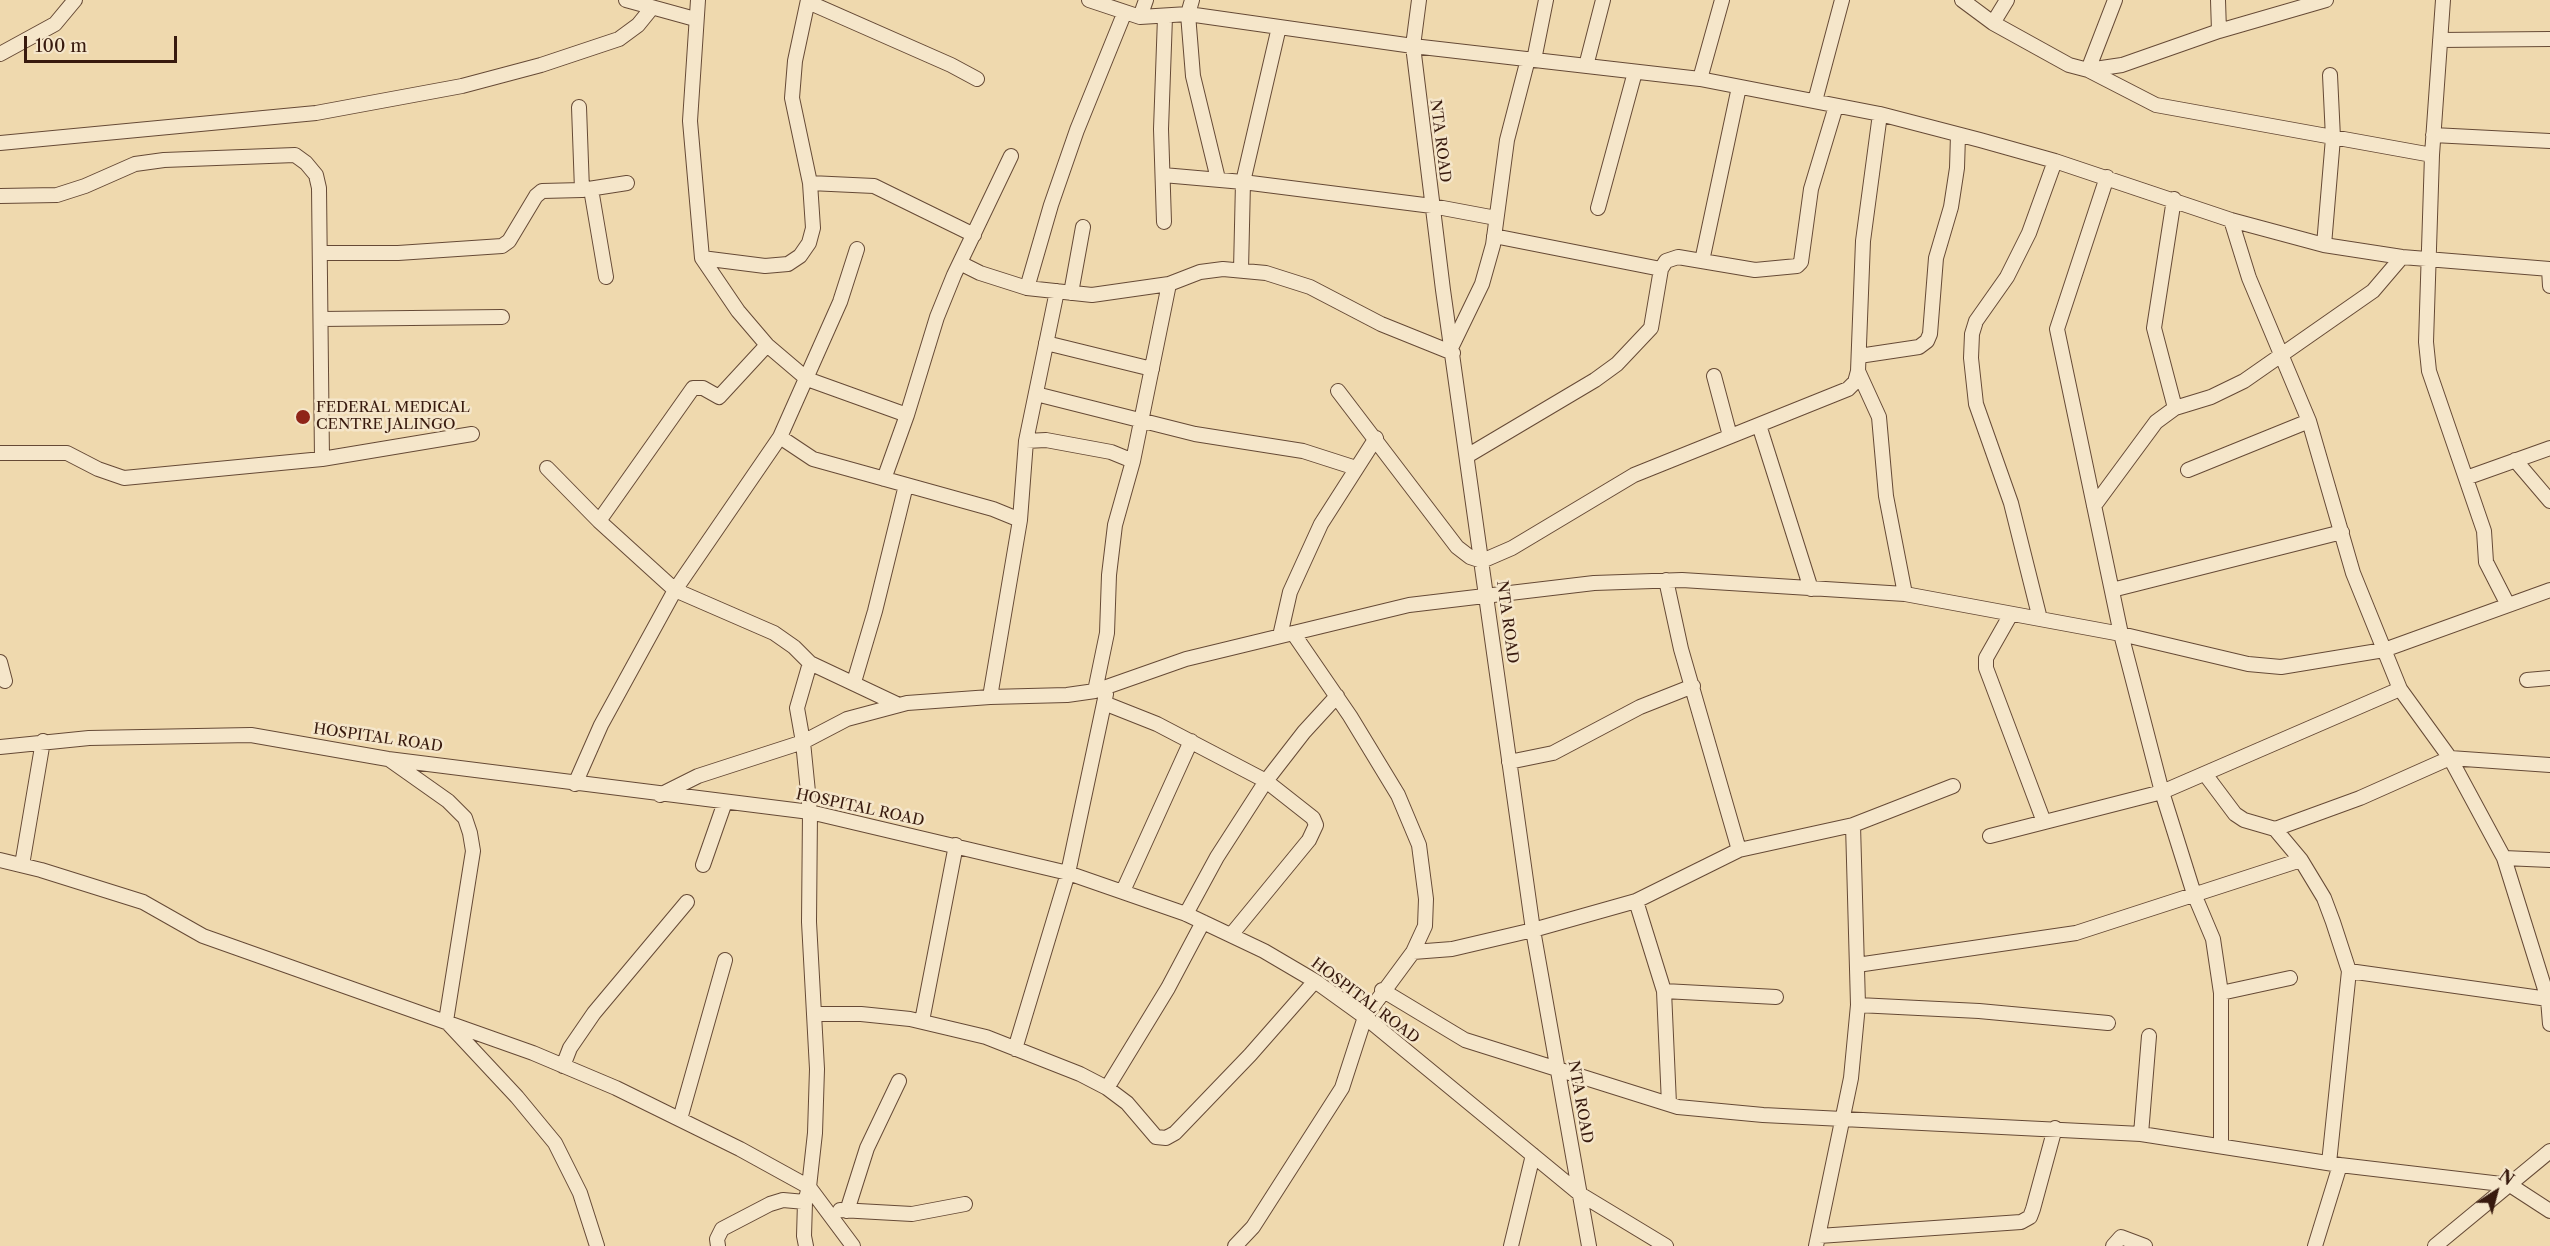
<!DOCTYPE html>
<html>
<head>
<meta charset="utf-8">
<style>
	body { margin:0 }
	#map { position:relative; width:2550px; height:1246px; overflow:hidden; background:#efd9ae; font-family:"Libre Caslon Text",serif }
	canvas { display:block }
	.north { position:absolute; left:2466px; top:1162px; width:60px; height:60px; -webkit-text-stroke:4px #f5e6ca; paint-order:stroke; rotate:36deg; font-size:16px; font-weight:700; line-height:24px; text-align:center; color:#381a0e }
	.north::after { content:''; display:block; margin:auto; width:21px; height:27px; background:#381a0e; clip-path:polygon(50% 0,100% 100%,50% 72%,0 100%) }
	.scale { position:absolute; left:24px; top:36px; width:153px; height:27px; box-sizing:border-box; border:3px solid #381a0e; border-top:0; padding-left:8px; font-size:18px; line-height:21px; white-space:nowrap; color:#381a0e; -webkit-text-stroke:4px #f5e6ca; paint-order:stroke }
</style>
</head>
<body>
<div id="map">
<canvas width="2550" height="1246"></canvas>
<div class="north">N</div>
<div class="scale">100 m</div>
</div>
<script>
const c = document.querySelector('canvas').getContext('2d');
c.lineJoin = 'round';
const shape = rows => new Path2D(rows.map(r => 'M' + r).join(''));
function trace(path, color, width, dash) { c.strokeStyle = color; c.lineWidth = width; c.lineCap = dash ? 'butt' : 'round'; c.setLineDash(dash || []); c.stroke(path); }
function drawText(font, color, halo, rows, align = 'center') {
  c.font = font + ' "Libre Caslon Text",serif'; c.lineWidth = 5; c.setLineDash([]); c.textBaseline = 'middle'; c.strokeStyle = halo; c.fillStyle = color; for (const [text, x, y, turn = 0] of rows) {
    c.save(); c.translate(x, y); c.rotate((+turn || 0) * Math.PI / 180); c.textAlign = isNaN(turn) ? turn : align; if (halo) c.strokeText(text, 0, 0); c.fillText(text, 0, 0); c.restore();
  }
}
const minor = shape([
	[626,0,695,19],
	[698,0,690,121,702,258,738,311,767,345,807,379,907,415],
	[1089,0,1140,17,1188,14,1413,46,1700,79,1880,114,1980,140,2055,161,2231,220,2324,245,2402,257,2550,269],
	[1192,0,1188,14,1193,76,1218,179],
	[1419,0,1413,46,1443,290,1533,930,1589,1246],
	[1962,0,1993,23,2069,65,2088,70,2122,65,2219,31,2326,0],
	[2115,0,2088,70,2156,105,2432,155],
	[2218,0,2219,31],
	[2443,0,2432,155,2426,342,2429,371,2484,531,2486,562,2508,605],
	[808,2,951,65,977,79],
	[1124,14,1077,130,1051,205,1027,288,1092,295,1169,284,1200,272,1223,269,1266,273,1310,287,1381,324,1453,353],
	[1140,17,1146,0],
	[1993,23,2007,0],
	[2440,40,2550,39],
	[0,54,55,24,75,0],
	[1534,60,1546,0],
	[1586,66,1603,0],
	[1700,79,1722,0],
	[1815,101,1842,0],
	[579,107,582,190],
	[2433,135,2550,141],
	[0,143,316,113,462,86,541,65,619,39,638,25,651,9],
	[1163,175,1243,182,1432,206,1496,218],
	[2107,177,2057,329,2121,634,2162,792,2194,894,2213,939,2221,993,2221,1146],
	[810,183,874,186,974,235],
	[591,189,606,277],
	[0,196,57,195,85,186,135,164,164,160,295,155,306,163,316,175,319,188,322,459],
	[2174,199,2154,328,2175,408],
	[1598,208,1635,72],
	[2231,220,2249,278,2309,421,2353,573,2400,689,2450,758,2550,765],
	[1164,222,1161,129,1165,17],
	[1494,236,1661,269],
	[2324,245,2333,138,2330,75],
	[321,253,398,253,502,246,509,241,536,196,542,191,582,190,627,183],
	[702,258,765,266,788,264,800,256,809,243,813,228,810,183,792,98,795,61,808,0],
	[1702,261,1739,87],
	[960,263,980,273,1027,288],
	[2549,269,2550,286],
	[1241,270,1243,182,1279,27],
	[1071,293,1083,227],
	[321,319,502,317],
	[1046,343,1152,369],
	[1452,346,1482,284,1493,245,1507,140,1528,59],
	[1859,356,1919,347,1927,341,1930,334,1936,258,1951,207,1957,168,1958,135],
	[1858,371,1879,417,1886,496,1905,594],
	[1714,376,1730,436],
	[1338,391,1457,547,1470,557,1482,561,1512,548,1634,475,1848,389,1855,382,1858,371,1863,241,1880,114],
	[1036,394,1195,434,1303,451,1356,468],
	[1759,425,1811,589],
	[780,437,813,459,993,509,1020,520],
	[1026,441,1046,440,1111,452,1133,461],
	[0,453,67,453,98,469,124,478,322,459,472,434],
	[1467,456,1595,380,1617,364,1651,328,1661,269,1666,261,1678,257,1755,270,1797,266,1801,262,1811,189,1836,106],
	[2515,460,2550,501],
	[547,468,599,521,675,590,774,633,794,647,810,663,899,705],
	[2188,470,2309,421],
	[2466,478,2550,448],
	[884,479,907,415,937,317,954,275,1011,156],
	[2094,506,2156,422,2175,408,2211,397,2244,381,2373,291,2402,257],
	[599,521,693,388,703,388,719,397,767,345],
	[1666,580,1681,649,1739,850],
	[2112,590,2342,532],
	[2011,614,1986,658,1986,668,2044,822],
	[2040,619,2011,503,1976,404,1971,358,1972,334,1976,321,2007,277,2029,233,2055,161],
	[1280,636,1290,592,1321,524,1376,438],
	[0,662,5,681],
	[2527,680,2550,678],
	[854,682,875,611,906,485],
	[1095,691,1107,633,1109,575,1115,525,1133,461,1169,284],
	[990,697,1020,520,1026,441,1057,291],
	[1104,703,1157,724,1266,781,1313,818,1316,825,1309,840,1231,935],
	[0,747,89,738,251,735,388,759,810,812,1068,873,1186,914,1264,951,1315,981,1365,1017,1580,1194,1666,1246],
	[390,760,448,801,465,818,470,833,473,851,446,1021,517,1097,555,1143,580,1193,597,1246],
	[1509,762,1553,753,1640,707,1693,686],
	[2205,774,2235,814,2244,820,2275,829,2301,860,2324,898,2333,922,2349,971,2329,1163],
	[575,784,601,725,675,590,780,437,840,302,857,249],
	[660,795,698,776,803,742,797,708,810,663],
	[2275,829,2360,798,2450,758,2504,858,2548,999,2550,1024],
	[1990,836,2162,792,2400,689],
	[2504,858,2550,860],
	[0,860,41,870,143,902,203,936,533,1053,616,1088,740,1149,809,1187,853,1246],
	[22,865,43,741],
	[703,865,725,802],
	[1123,891,1191,741],
	[1636,901,1664,991,1669,1104],
	[1186,914,1217,857,1266,781,1304,732,1337,696],
	[1413,952,1452,949,1533,930,1636,901,1739,850,1853,825,1953,786],
	[1857,965,2076,933,2301,860],
	[2349,971,2548,999],
	[1382,990,1465,1040,1678,1107,1763,1115,2141,1134,2340,1165,2315,1246],
	[1664,991,1776,997],
	[2221,993,2290,978],
	[1858,1005,1979,1011,2108,1023],
	[814,1014,861,1014,910,1019,986,1037,1080,1074,1107,1088,1127,1103,1156,1137,1166,1138,1175,1133,1250,1055,1315,981],
	[922,1021,956,845],
	[1015,1049,1068,873,1106,694],
	[563,1066,570,1048,594,1013,687,902],
	[1107,1088,1168,988,1203,922],
	[680,1119,725,960],
	[2141,1134,2149,1036],
	[2340,1165,2510,1185,2550,1211],
	[840,1210,912,1214,965,1204],
	[847,1211,867,1148,899,1081],
	[1819,1236,2021,1222,2030,1217,2033,1209,2055,1128],
	[718,1246,717,1239,722,1229,770,1204,783,1200,805,1202],
	[806,1246,804,1236,805,1202,809,1187,815,1133,817,1069,809,922,810,812,803,742,847,719,907,703,990,697,1067,695,1095,691,1186,659,1409,605,1594,583,1682,580,1905,594,2121,634,2248,664,2281,667,2384,650,2550,590],
	[1235,1246,1253,1227,1342,1088,1365,1017,1413,952,1425,926,1426,899,1419,845,1398,795,1350,716,1293,633],
	[1511,1246,1533,1155],
	[1816,1246,1851,1078,1858,1005,1853,825],
	[2113,1246,2121,1237,2145,1246],
	[2435,1246,2550,1151]
]);
const markers = [
	[303,417,8,"#8f2418"]
];
const streetNames = [
	["NTA ROAD",1440,141,83],
	["NTA ROAD",1507,622,82],
	["HOSPITAL ROAD",378,738,8],
	["HOSPITAL ROAD",860,808,12],
	["HOSPITAL ROAD",1365,1001,37],
	["NTA ROAD",1580,1102,80]
];
const poiNames = [
	["FEDERAL MEDICAL",316,408],
	["CENTRE JALINGO",316,425]
];
trace(minor, '#664a36', 16);
trace(minor, '#f5e6ca', 14);
for (const [x, y, r, color] of markers) { const dot = new Path2D(); dot.arc(x, y, r, 0, 2 * Math.PI); c.fillStyle = color; c.fill(dot); trace(dot, '#f5e6ca', 2); }
drawText('15px', '#381a0e', '#f5e6ca', streetNames);
drawText('15px', '#381a0e', '#f5e6ca', poiNames, 'left');
</script>
</body>
</html>
